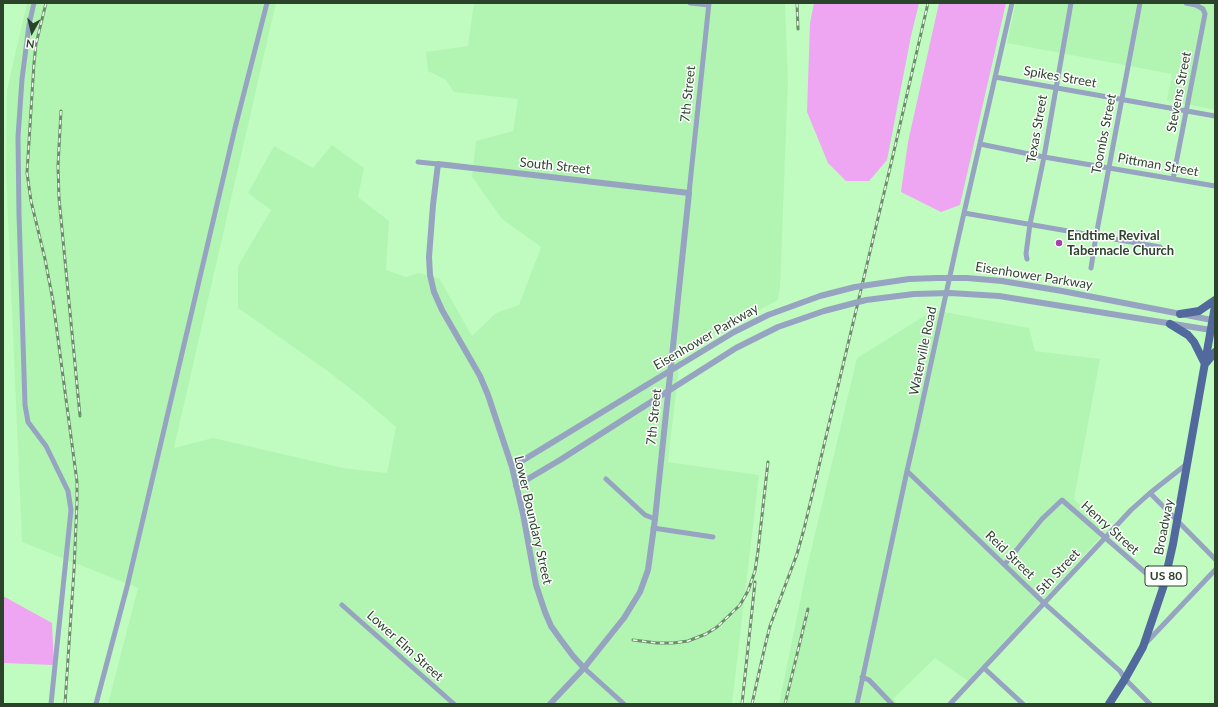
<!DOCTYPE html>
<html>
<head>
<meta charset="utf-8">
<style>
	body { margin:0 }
	#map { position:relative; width:1218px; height:707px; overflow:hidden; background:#c0fcc0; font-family:Lato,sans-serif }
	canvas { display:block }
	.frame { position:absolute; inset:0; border:4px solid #2b432b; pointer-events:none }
	.north { position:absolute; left:12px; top:12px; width:40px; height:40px; -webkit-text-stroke:3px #fff; paint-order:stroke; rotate:188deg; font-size:11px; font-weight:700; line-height:16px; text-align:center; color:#2b432b }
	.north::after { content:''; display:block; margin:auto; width:14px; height:18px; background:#2b432b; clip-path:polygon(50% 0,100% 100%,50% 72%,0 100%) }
</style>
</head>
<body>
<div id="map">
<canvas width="1218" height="707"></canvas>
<div class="frame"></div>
<div class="north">N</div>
</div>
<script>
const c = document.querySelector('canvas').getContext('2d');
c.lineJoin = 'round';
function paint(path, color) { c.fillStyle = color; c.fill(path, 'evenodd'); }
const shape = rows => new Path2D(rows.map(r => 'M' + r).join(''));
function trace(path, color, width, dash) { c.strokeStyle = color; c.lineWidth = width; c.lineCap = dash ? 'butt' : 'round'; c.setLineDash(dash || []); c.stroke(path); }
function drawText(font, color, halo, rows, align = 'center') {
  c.font = font + ' Lato,sans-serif'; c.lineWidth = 3; c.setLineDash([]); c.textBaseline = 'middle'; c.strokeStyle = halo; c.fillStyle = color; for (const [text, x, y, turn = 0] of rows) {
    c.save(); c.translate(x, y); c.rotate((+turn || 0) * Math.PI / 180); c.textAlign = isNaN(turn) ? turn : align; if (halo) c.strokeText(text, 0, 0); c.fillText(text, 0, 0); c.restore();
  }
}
const built = shape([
	[27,3,276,3,174,448,213,438,343,468,387,473,396,427,361,397,329,372,238,308,238,266,271,210,248,193,274,146,313,168,332,145,364,168,358,197,389,221,386,270,406,277,418,273,439,278,472,336,496,313,519,305,541,247,502,219,472,177,476,141,513,131,518,99,454,92,446,80,428,71,426,52,468,46,474,3,785,3,788,81,780,288,778,300,681,351,668,462,759,475,732,704,108,704,138,588,22,542,6,172,7,90],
	[1016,3,1215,3,1215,110,1167,100,1172,74,1007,43],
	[934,310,1029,328,1035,351,1100,359,1074,499,1106,531,968,681,935,658,893,699,898,704,779,704,808,563,857,358]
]);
const green = shape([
	[814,3,919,3,911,36,887,160,869,181,846,181,828,163,807,112,810,23],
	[939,3,1006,3,960,205,941,212,901,192,908,142],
	[3,596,52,623,54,665,3,663]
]);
const minor = shape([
	[34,3,29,25,22,79,18,137,19,214,25,405,28,422,46,446,68,491,71,510,51,704],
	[690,3,709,5],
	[995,77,1215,116],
	[980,144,1044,157,1215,186],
	[418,162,438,164],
	[1173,179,1205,14,1203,9,1196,5,1186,3],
	[689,193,709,3],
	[964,213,1160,247],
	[1027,259,1026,254,1030,224,1044,157,1071,3],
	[1091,268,1096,236,1140,3],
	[907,471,1044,603,1120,671,1125,679,1150,704],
	[606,479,645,515,655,519],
	[1150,493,1215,559],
	[653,528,713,537],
	[1005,564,1042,519,1062,500,1163,588],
	[342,605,454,704],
	[1146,643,1215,570],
	[584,668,624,704],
	[984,668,1023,704],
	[862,677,869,680,892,704],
	[96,704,127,587,235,128,267,3],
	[857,704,907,471,916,432,956,248,1012,3],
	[950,704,1131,510,1150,493,1188,463]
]);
const tertiary = shape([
	[1002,281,1062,291,1212,320],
	[999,296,1211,330],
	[512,467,645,386],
	[516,486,560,460,643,407],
	[550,704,584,668,624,618,640,592,648,570,655,519,689,193,438,164,433,205,429,257,430,275,434,292,442,310,480,376,488,395,512,467,523,514,536,585,545,612,551,626,561,640,573,656,584,668]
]);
const primary = shape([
	[1180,314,1199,311,1215,300],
	[1170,324,1188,335,1194,342,1205,364],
	[1206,363,1215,352],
	[1109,704,1125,679,1143,647,1163,588,1173,544,1215,306]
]);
const rail = shape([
	[46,3,36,44,34,63,27,173,31,201,45,259,53,301,77,482,77,502,74,570,65,704],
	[797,3,798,29],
	[61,111,58,166,59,198,80,416],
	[633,640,657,643,673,643,688,641,706,634,717,627,740,605,748,591,755,571,758,551,768,462],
	[742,704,755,582],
	[752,704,765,646,770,626,797,554,804,529,894,151,928,3],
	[785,704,808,609]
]);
const tertiaryBridge = shape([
	[645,386,734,332,768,315,820,296,855,287,909,279,937,278,967,278,1002,281],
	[643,407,736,348,778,327,824,311,866,300,914,294,950,293,999,296]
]);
const markers = [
	[1059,243,4,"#a242aa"]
];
const shields = [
	[1166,576,42]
];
const shieldNames = [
	["US 80",1166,576]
];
const streetNames = [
	["Spikes Street",1060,77,10],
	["Stevens Street",1179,92,-79],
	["7th Street",688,94,-84],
	["Texas Street",1037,129,-80],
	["Toombs Street",1104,134,-79],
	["Pittman Street",1158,165,10],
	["South Street",555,166,6],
	["Eisenhower Parkway",1034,276,9],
	["Eisenhower Parkway",706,337,-30],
	["Waterville Road",923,351,-78],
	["7th Street",654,417,-84],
	["Lower Boundary Street",533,520,77],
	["Broadway",1164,527,-79],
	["Henry Street",1110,528,42],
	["Reid Street",1010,555,44],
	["5th Street",1058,572,-47],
	["Lower Elm Street",405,646,42]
];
const poiNames = [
	["Endtime Revival",1067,236],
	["Tabernacle Church",1067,251]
];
paint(built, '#b2f5b2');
paint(green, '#eea6f3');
trace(minor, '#96a4c1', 5);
trace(tertiary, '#96a4c1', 6);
trace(primary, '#51699c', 8);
trace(rail, '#688f68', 3);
trace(rail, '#fff', 1.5, [4.5]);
trace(tertiaryBridge, '#96a4c1', 6);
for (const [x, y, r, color] of markers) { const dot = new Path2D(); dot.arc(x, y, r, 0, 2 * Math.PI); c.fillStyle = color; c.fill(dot); trace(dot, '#fff', 1.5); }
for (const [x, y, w] of shields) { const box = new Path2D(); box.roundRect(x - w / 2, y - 10, w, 20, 3); c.fillStyle = '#fff'; c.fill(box); trace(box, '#2b432b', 1); }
drawText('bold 12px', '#2b432b', null, shieldNames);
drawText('13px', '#2b432b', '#fff', streetNames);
drawText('bold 13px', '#2b432b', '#fff', poiNames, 'left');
</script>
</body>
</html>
